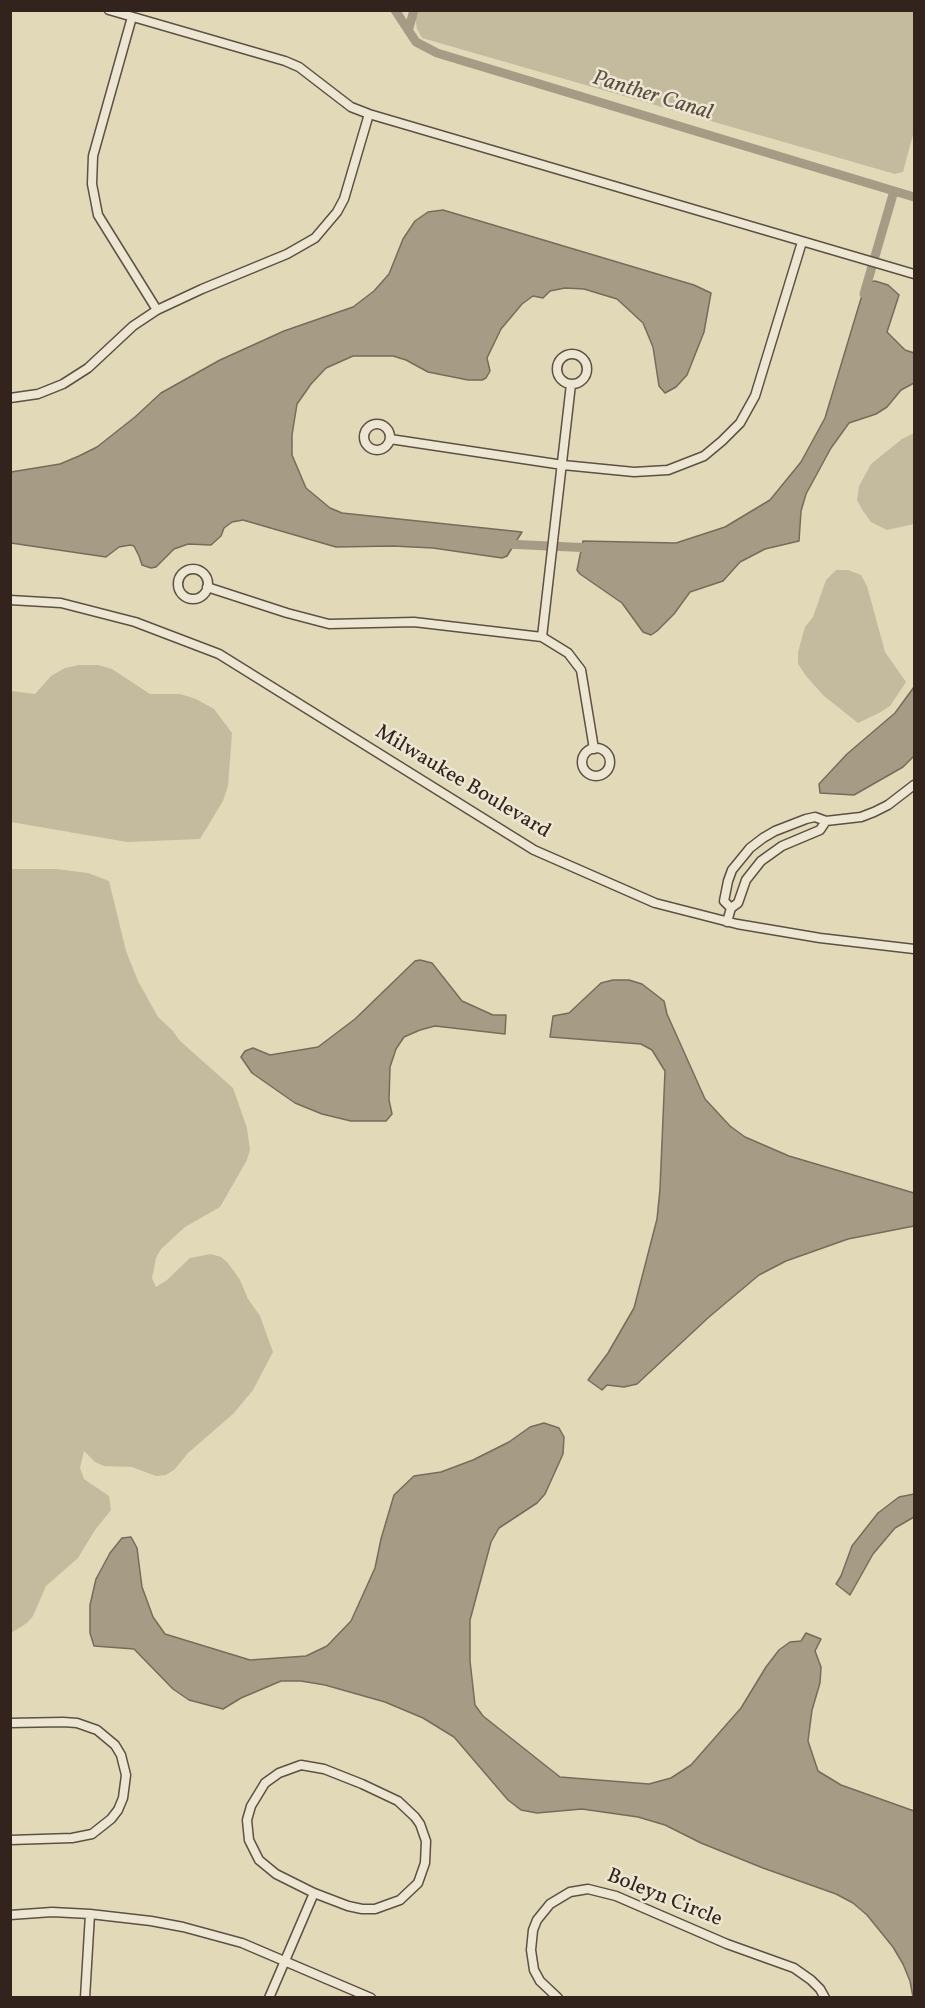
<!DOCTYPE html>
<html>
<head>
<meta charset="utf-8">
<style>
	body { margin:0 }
	#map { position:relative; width:925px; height:2008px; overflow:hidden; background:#e2d9b9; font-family:Vollkorn,serif }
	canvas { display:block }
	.frame { position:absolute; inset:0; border:12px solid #32231c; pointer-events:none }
</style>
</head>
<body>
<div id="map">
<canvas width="925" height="2008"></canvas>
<div class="frame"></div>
</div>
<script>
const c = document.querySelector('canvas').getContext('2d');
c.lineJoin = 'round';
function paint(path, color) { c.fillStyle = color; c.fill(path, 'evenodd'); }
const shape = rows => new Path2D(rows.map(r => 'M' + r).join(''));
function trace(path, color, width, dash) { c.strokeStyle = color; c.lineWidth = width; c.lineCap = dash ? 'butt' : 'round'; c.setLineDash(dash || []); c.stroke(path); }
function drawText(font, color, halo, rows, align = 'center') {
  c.font = font + ' Vollkorn,serif'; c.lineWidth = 5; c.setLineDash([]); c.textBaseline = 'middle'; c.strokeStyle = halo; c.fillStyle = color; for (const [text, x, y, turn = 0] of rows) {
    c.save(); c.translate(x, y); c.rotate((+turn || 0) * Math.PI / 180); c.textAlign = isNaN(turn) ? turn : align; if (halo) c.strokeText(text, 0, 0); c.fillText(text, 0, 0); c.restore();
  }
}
const green = shape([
	[417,11,914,11,914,131,903,172,895,174,422,38,417,29,415,17],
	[914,433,914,524,887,530,871,522,863,511,857,500,859,486,871,464,902,439],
	[836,570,848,570,861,575,867,586,885,652,906,682,890,706,879,713,858,723,824,696,806,676,798,664,798,652,805,627,813,617,826,580],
	[79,665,98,665,112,669,150,694,180,694,196,699,214,709,232,733,228,786,223,801,200,839,127,842,11,822,11,691,35,694,51,676,65,668],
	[11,869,56,869,88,873,109,881,126,951,138,981,158,1017,173,1031,179,1040,233,1088,247,1128,250,1150,247,1160,220,1207,185,1227,161,1249,156,1258,152,1278,156,1287,167,1280,190,1258,211,1254,221,1257,228,1263,240,1280,248,1299,260,1316,273,1352,253,1390,234,1413,188,1453,175,1469,166,1475,156,1476,132,1467,104,1466,95,1462,84,1451,80,1468,84,1479,109,1496,111,1510,95,1530,78,1558,46,1586,33,1616,27,1623,11,1633]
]);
const water = shape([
	[443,210,694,285,711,293,704,332,687,375,676,387,665,393,659,386,653,347,643,323,617,299,584,289,565,288,550,291,543,298,533,296,522,304,501,329,487,358,490,371,486,378,482,380,468,380,428,372,406,360,393,356,353,356,326,368,311,384,297,404,292,435,292,455,306,488,330,508,342,513,522,532,507,556,502,558,433,548,393,546,336,547,243,520,232,522,224,528,221,536,211,545,188,544,174,549,156,567,151,568,142,565,139,556,134,546,130,545,119,547,106,557,11,543,11,472,60,464,79,456,97,447,135,417,161,393,220,360,284,331,353,307,374,291,389,274,403,239,415,221,428,212,443,210],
	[875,281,888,285,899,295,887,332,905,350,914,353,914,383,901,390,887,407,876,414,849,423,831,448,806,494,801,511,799,541,765,549,740,562,723,581,690,592,674,614,657,631,651,635,643,632,622,603,580,574,577,570,583,541,676,543,725,527,770,500,801,462,825,418,866,282,875,281],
	[914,687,914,756,903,767,854,795,820,793,819,784,847,754,895,713,914,687],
	[420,960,432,963,462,1001,493,1015,506,1015,505,1034,435,1026,420,1030,404,1037,396,1049,390,1067,389,1100,392,1114,386,1121,351,1121,322,1114,295,1103,252,1073,241,1057,245,1051,253,1048,270,1055,318,1047,355,1019,415,961,420,960],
	[613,980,629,980,642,984,664,1001,667,1014,705,1099,730,1126,745,1137,789,1156,914,1193,914,1226,848,1239,786,1261,759,1275,709,1317,637,1384,624,1387,607,1385,602,1390,588,1380,608,1353,634,1308,657,1219,660,1189,665,1071,652,1050,641,1044,550,1037,553,1016,569,1013,601,983,613,980],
	[544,1423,559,1428,564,1437,563,1454,545,1494,537,1503,499,1528,491,1542,470,1620,470,1661,475,1705,483,1716,560,1777,649,1784,671,1778,691,1765,741,1708,766,1667,779,1650,790,1642,801,1641,806,1633,821,1639,815,1651,821,1667,820,1683,812,1710,808,1741,818,1771,841,1785,914,1811,914,1997,913,1997,910,1981,903,1964,893,1947,867,1915,853,1903,836,1894,763,1868,701,1843,665,1825,638,1817,582,1809,537,1813,521,1810,508,1800,454,1737,423,1718,385,1702,325,1685,301,1681,281,1681,241,1698,223,1709,189,1700,173,1689,134,1649,94,1646,90,1633,90,1605,96,1579,110,1553,122,1538,131,1537,137,1548,142,1587,153,1617,165,1634,250,1660,306,1656,327,1646,351,1621,375,1568,381,1539,394,1495,414,1476,441,1472,473,1460,509,1442,530,1427,544,1423],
	[914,1494,914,1517,895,1528,873,1554,850,1595,836,1584,841,1576,852,1546,878,1513,899,1497,914,1494]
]);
const canal = shape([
	[395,10,416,42,437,53,914,197],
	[409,28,414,10],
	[864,294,894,191],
	[505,544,593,548]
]);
const street = shape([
	[109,10,285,61,299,67,351,107,369,114,914,274],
	[132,17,93,156,92,184,98,215,157,310],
	'557 369a15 15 0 1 1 30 0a15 15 0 1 1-30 0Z',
	[10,398,38,394,63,384,88,368,133,326,157,310,202,289,287,254,315,238,337,212,344,199,369,114],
	'364 437a13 13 0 1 1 26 0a13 13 0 1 1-26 0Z',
	[390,439,563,465,634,472,668,470,704,456,722,441,740,423,755,396,802,242],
	'178 584a15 15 0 1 1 30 0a15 15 0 1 1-30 0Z',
	[207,587,287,613,329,624,414,622,542,637,568,653,581,670,594,749],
	[10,600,61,603,135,622,219,654,534,850,655,903,737,924,820,938,914,949],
	[542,637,571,384],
	'582 762a14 14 0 1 1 28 0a14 14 0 1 1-28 0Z',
	[826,821,861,817,874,812,888,805,914,785],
	[727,922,731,908,738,903,746,880,761,861,782,846,820,830,826,821,815,817,806,819,775,831,763,838,750,848,732,870,728,881,724,901,731,908],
	[10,1723,63,1722,77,1723,97,1730,115,1745,121,1755,126,1775,123,1798,118,1810,111,1819,92,1834,72,1838,10,1840],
	[301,1765,324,1769,362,1784,398,1801,415,1817,420,1824,426,1841,425,1863,418,1883,400,1900,375,1909,362,1909,348,1906,314,1893,276,1874,259,1860,249,1840,247,1820,251,1806,265,1783,279,1773,301,1765],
	[10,1915,52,1912,90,1914,151,1921,183,1927,242,1943,371,1998],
	[85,1998,90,1914],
	[269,1998,314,1893],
	[558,1998,540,1981,534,1970,531,1950,533,1930,537,1920,550,1904,570,1892,588,1889,616,1896,727,1944,794,1968,811,1980,820,1989,825,1998]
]);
const streetNames = [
	["Milwaukee Boulevard",462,783,31],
	["Boleyn Circle",664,1899,22]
];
const waterNames = [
	["Panther Canal",652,97,17]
];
paint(green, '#c4ba9e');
paint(water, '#a69b84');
trace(water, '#786b5a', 1.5);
trace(canal, '#a69b84', 9);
trace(street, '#5e5043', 11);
trace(street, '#ece6d2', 8);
drawText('21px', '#32231c', '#ece6d2', streetNames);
drawText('italic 22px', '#5b4d40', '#ece6d2', waterNames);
</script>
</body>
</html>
